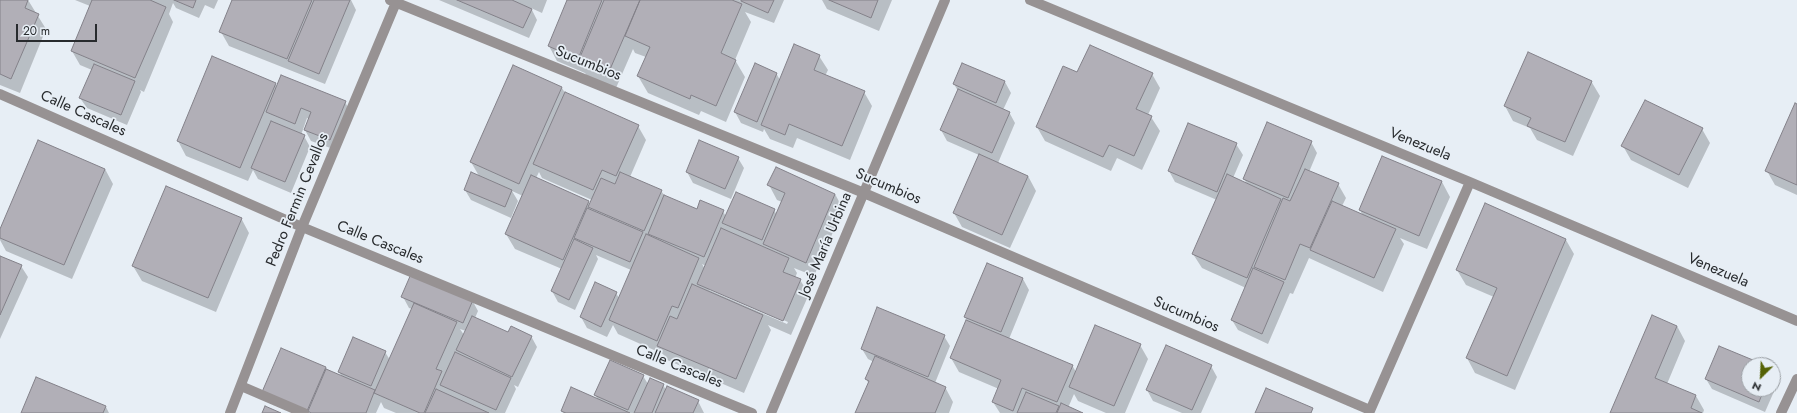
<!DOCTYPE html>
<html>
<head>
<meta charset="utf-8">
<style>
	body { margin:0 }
	#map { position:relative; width:1797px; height:413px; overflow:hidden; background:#e7eef5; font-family:Jost,sans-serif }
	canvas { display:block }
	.north { position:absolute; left:1741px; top:357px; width:40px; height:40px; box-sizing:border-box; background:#e7eef5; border:1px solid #9ba0a5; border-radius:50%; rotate:204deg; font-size:11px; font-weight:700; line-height:16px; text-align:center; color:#282b2e }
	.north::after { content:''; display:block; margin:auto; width:14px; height:18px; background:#566305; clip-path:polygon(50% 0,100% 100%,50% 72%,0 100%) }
	.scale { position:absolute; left:16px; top:24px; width:81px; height:18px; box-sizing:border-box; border:2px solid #282b2e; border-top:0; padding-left:5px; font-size:12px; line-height:14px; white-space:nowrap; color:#282b2e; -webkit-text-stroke:3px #e7eef5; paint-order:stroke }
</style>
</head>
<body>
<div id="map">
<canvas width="1797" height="413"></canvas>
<div class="north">N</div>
<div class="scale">20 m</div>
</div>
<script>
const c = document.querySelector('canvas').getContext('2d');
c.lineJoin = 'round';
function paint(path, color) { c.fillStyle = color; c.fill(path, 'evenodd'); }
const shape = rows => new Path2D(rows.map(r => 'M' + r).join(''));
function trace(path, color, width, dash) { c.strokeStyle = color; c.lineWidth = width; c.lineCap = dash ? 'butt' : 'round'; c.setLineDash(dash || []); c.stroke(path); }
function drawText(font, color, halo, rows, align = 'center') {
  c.font = font + ' Jost,sans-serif'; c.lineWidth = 3.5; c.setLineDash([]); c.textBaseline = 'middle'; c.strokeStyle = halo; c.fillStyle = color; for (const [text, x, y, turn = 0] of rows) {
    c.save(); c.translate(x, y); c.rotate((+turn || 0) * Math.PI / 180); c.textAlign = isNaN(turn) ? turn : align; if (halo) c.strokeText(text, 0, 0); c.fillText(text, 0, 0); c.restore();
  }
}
const shadow = shape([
	[0,0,28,0,46,29,20,93,0,85],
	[75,0,218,0,214,9,205,5,199,18,176,8,173,3,169,14,173,22,144,92,140,90,141,92,127,125,87,108,80,98,92,70,80,65,72,51,90,6],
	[234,0,351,0,356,10,325,84,229,46,221,32],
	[439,0,547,0,542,13,531,8,537,20,529,38],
	[568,0,739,0,744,2,744,0,784,0,774,23,745,12,751,22,735,60,745,77,726,122,701,111,699,115,648,93,638,76,646,57,635,53,633,49,616,88,587,76,585,73,557,61,549,46],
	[822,0,892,0,879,31,827,9],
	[819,56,828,70,825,76,864,92,872,106,850,160,797,138,793,148,770,139,764,129,763,132,741,123,735,112,776,73,780,80],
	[963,64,1005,82,1011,93,1003,110,1009,112,1015,123,998,163,1028,176,1036,191,1010,248,962,227,954,213,979,155,947,141,941,130,958,91,954,84],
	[1077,74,1152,74,1160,88,1148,115,1151,117,1160,131,1142,170,1117,158,1111,171,1045,141,1037,127],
	[1591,81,1600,96,1573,156,1537,140,1530,128,1513,121,1505,106],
	[275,84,277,87,345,102,351,113,336,150,311,141,305,130,309,119,307,118,301,135,304,136,310,147,291,193,258,179,253,170,248,181,186,156,178,141],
	[562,88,565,93,638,126,646,140,630,177,661,191,665,196,697,210,723,211,726,217,774,210,777,215,782,202,777,200,769,185,835,194,843,209,814,276,794,268,797,273,795,278,800,280,809,294,791,335,768,325,771,330,744,393,667,360,663,354,618,334,613,325,607,337,587,328,581,317,616,293,619,298,631,270,596,255,598,259,575,310,558,302,552,291,562,269,515,249,506,234,523,196,512,191,518,201,511,218,471,200,465,190,479,176,471,162],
	[539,172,542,178,592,200,590,205,588,201,536,178],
	[702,264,706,266,705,269],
	[709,288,788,322,787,324,709,290],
	[1797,105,1797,195,1775,185,1767,171],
	[1188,124,1236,144,1243,155,1233,178,1247,184,1244,179,1311,142,1317,153,1309,172,1338,184,1346,198,1342,206,1363,216,1360,210,1382,157,1442,182,1450,197,1427,249,1400,238,1404,244,1383,292,1309,258,1293,294,1290,293,1268,344,1238,330,1232,320,1246,288,1202,268,1193,254,1217,200,1175,182,1169,171],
	[1702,129,1710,143,1688,188,1631,160,1623,146],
	[738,158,744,168,731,199,693,183,687,172],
	[105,169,113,184,72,279,6,251,0,240,0,232],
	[1486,205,1566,240,1574,254,1515,390,1475,373,1467,358,1494,297,1466,285,1457,270],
	[241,218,249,233,216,312,142,281,133,266],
	[0,257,21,266,28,277,0,339],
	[987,265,1023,279,1029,290,1009,339,1072,365,1076,372,1140,345,1148,359,1125,413,1106,413,1078,401,1074,394,1068,408,1081,413,1000,413,993,402,999,389,959,372,951,358,968,322,965,317],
	[403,297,472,300,478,311,475,318,508,334,531,336,537,347,518,387,514,385,516,389,505,413,396,413,384,408,381,402,376,413,294,413,325,368,342,377,339,372,385,352,390,360,412,309,409,308],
	[460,329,466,331,464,335],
	[1677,326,1685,341,1667,384,1696,396,1704,410,1703,413,1611,413],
	[944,336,950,346,935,383,945,387,953,402,949,413,856,413,869,384,866,379,874,362,868,359,862,349],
	[1720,347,1762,365,1749,365,1749,389,1773,389,1773,370,1779,380,1765,412,1712,389,1706,379],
	[1211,366,1217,377,1201,413,1182,413,1153,401,1147,390],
	[643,376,648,384,663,385,666,390,698,401,704,413,563,413,562,411,598,400,595,395],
	[106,407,109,413,22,413]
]);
const building = shape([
	[0,0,28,0,25,8,39,14,11,79,0,74,0,0],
	[92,0,150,0,166,7,135,78,71,51,92,0],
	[174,0,196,0,193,8,174,0],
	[232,0,312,0,287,59,219,32,232,0],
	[314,0,350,0,319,74,288,61,314,0],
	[457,0,512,0,532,9,523,28,457,0],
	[567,0,602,0,578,59,548,46,567,0],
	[604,0,640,0,608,74,578,62,604,0],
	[640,0,732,0,742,4,721,53,736,60,716,106,691,95,690,99,637,76,650,47,625,36,640,0],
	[741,0,774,0,768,13,741,1,741,0],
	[829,0,878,0,871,18,829,0],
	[794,44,820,55,814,70,865,91,842,146,789,124,785,135,761,125,794,44],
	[1090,45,1153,73,1136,109,1152,116,1134,156,1109,145,1103,157,1036,127,1063,66,1077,72,1090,45],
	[1528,52,1592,81,1565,142,1527,126,1531,118,1504,106,1528,52],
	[212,56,276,83,240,168,177,141,212,56],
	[755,63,777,73,757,122,734,112,755,63],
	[962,63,1005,81,996,103,953,84,962,63],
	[94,64,135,81,121,115,79,98,94,64],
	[513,65,562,87,519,184,470,162,513,65],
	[281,75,346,101,330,140,304,130,311,112,301,108,295,124,266,112,281,75],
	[958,89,1010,112,992,153,940,130,958,89],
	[565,92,639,125,616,176,602,170,593,190,533,164,565,92],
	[1645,100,1703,128,1679,175,1621,146,1645,100],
	[1795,103,1797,104,1797,185,1765,171,1795,103],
	[271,121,305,135,285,182,251,168,271,121],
	[1267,122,1312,141,1288,198,1243,179,1267,122],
	[1188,123,1237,143,1217,192,1168,171,1188,123],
	[38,140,105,169,64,265,0,238,0,229,38,140],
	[699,140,739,157,725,189,686,172,699,140],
	[979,154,1028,176,1002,235,953,213,979,154],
	[1382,156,1442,181,1419,236,1359,210,1382,156],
	[776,167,835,194,806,263,763,244,785,193,767,185,776,167],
	[1305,169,1339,183,1310,248,1300,244,1285,280,1254,267,1283,198,1290,201,1305,169],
	[471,172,512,190,505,207,464,190,471,172],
	[620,172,662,190,644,231,588,207,601,178,615,184,620,172],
	[1227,174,1281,199,1247,278,1192,254,1227,174],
	[531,175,589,201,563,260,505,234,531,175],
	[166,186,242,218,208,298,132,266,166,186],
	[736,192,775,209,762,240,722,223,736,192],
	[664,195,697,209,700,200,724,210,704,257,648,234,664,195],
	[1332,201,1396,229,1374,278,1310,250,1332,201],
	[1485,203,1566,239,1507,376,1466,358,1497,288,1456,270,1485,203],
	[587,208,643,232,630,262,574,238,587,208],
	[721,228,789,258,783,272,801,279,783,321,697,284,721,228],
	[646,234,699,258,678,308,672,306,657,341,609,320,646,234],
	[574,239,593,248,569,300,551,291,574,239],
	[0,256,22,265,0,315,0,256],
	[987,263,1023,278,1001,332,964,317,987,263],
	[1253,268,1284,282,1262,334,1231,320,1253,268],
	[411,274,473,300,463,323,401,297,411,274],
	[595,282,617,292,601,327,580,317,595,282],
	[692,284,763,315,736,379,657,346,670,316,677,319,692,284],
	[414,303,457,322,436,369,442,371,424,413,420,413,374,393,414,303],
	[877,307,945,335,928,377,861,349,877,307],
	[1652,315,1677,326,1655,378,1696,395,1691,408,1702,413,1610,413,1652,315],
	[472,316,508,332,511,326,532,336,512,377,456,350,472,316],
	[966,320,1073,365,1057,402,1022,388,1013,411,992,402,1001,380,950,358,966,320],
	[1095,325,1141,344,1114,406,1069,387,1095,325],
	[353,337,386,351,371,386,338,372,353,337],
	[1166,345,1212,365,1192,410,1146,390,1166,345],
	[1719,346,1765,365,1749,365,1749,389,1764,389,1759,402,1705,379,1719,346],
	[281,348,326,367,307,411,262,392,281,348],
	[455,352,511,378,496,410,440,385,455,352],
	[875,356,946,387,935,413,855,413,869,381,865,379,875,356],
	[610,360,644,375,628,410,594,395,610,360],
	[326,369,375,390,366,413,311,413,308,411,326,369],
	[36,377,106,406,103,413,21,413,36,377],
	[650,378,664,384,652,413,634,413,650,378],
	[667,386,699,400,693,413,655,413,667,386],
	[571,387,630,413,566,413,561,411,571,387],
	[1266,388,1313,408,1311,413,1255,413,1266,388],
	[436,389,489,413,425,413,436,389],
	[1026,392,1059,406,1056,413,1017,413,1026,392],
	[1061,403,1083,413,1057,413,1061,403],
	[265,406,281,413,262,413,265,406]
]);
const street = shape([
	[390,0,864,193,1370,410],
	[1030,0,1470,182,1797,321],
	[0,94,302,227,752,413],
	[241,386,304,413],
	[230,413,302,227,397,0],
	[771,413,945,0],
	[1369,413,1470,182],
	[1781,413,1797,379]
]);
const streetNames = [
	["Sucumbios",588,64,22],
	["Calle Cascales",83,114,24],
	["Venezuela",1420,145,22],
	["Sucumbios",888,187,23],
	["Pedro Fermin Cevallos",298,200,-68],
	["Calle Cascales",380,243,22],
	["José María Urbina",826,245,-67],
	["Venezuela",1718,271,23],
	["Sucumbios",1186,315,23],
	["Calle Cascales",679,367,22]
];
paint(shadow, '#0003');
paint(building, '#b1afb7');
trace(building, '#838189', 1);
trace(street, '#979293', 10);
drawText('15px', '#282b2e', '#e7eef5', streetNames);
</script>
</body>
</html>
